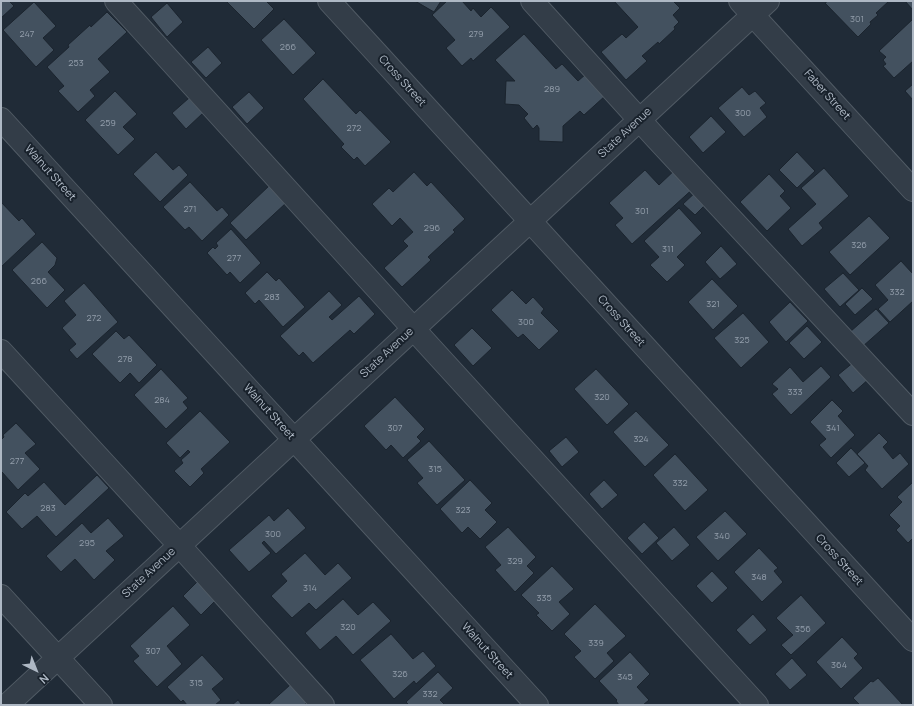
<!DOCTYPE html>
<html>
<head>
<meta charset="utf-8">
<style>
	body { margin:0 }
	#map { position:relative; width:914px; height:706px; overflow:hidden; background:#202b37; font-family:Manrope,sans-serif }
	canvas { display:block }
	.frame { position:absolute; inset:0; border:2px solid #aeb8c4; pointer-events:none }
	.north { position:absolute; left:16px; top:650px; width:40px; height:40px; -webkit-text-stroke:3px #19222c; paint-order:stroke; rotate:137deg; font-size:11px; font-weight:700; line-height:16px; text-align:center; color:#aeb8c4 }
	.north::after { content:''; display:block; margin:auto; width:14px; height:18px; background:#aeb8c4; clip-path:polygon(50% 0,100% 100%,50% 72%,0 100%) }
</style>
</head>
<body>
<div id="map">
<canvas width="914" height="706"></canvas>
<div class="frame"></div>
<div class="north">N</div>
</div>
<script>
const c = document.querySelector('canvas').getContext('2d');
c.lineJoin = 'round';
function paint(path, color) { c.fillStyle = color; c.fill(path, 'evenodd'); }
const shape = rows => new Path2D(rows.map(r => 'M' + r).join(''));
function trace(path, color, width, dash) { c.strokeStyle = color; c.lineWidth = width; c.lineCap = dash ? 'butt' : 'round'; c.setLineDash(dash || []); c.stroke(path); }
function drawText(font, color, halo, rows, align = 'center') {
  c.font = font + ' Manrope,sans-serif'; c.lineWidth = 4; c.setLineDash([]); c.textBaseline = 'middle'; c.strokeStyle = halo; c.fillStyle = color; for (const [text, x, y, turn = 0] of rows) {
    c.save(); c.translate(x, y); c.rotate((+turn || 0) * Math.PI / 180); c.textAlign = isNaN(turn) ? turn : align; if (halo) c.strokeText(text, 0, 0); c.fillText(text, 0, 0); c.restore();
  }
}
const building = shape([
	[1,1,9,1,14,6,1,18,1,1],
	[226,1,266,1,274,9,254,29,226,1],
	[415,1,441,1,434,12,415,1],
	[447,1,462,1,471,11,473,8,481,17,491,7,510,27,473,61,471,58,462,66,446,48,455,40,432,15,447,1],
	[614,1,673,1,680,8,673,15,679,22,674,27,675,29,659,44,658,42,642,56,647,61,626,80,601,52,622,34,626,38,638,27,614,1],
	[828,1,889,1,876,13,878,15,870,22,871,24,858,37,825,3,828,1],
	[905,1,913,1,913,10,905,1],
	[34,2,56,26,43,38,54,50,36,67,3,30,34,2],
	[167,3,183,22,167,37,151,17,167,3],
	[107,12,127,32,98,59,110,72,90,90,95,96,78,112,58,91,64,86,47,67,69,47,68,45,90,25,91,27,107,12],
	[284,19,316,53,293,75,261,40,284,19],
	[913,19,913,61,894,78,883,66,886,64,883,60,886,57,879,51,913,19],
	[524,34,556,69,562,64,578,81,586,74,605,96,584,115,580,111,563,126,563,142,539,141,539,128,537,125,533,129,524,118,528,114,519,105,505,104,506,81,515,81,495,60,524,34],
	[208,47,222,63,206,78,191,62,208,47],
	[323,79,356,114,360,110,391,142,365,166,357,157,354,160,341,147,344,144,303,99,323,79],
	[913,84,913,100,905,91,913,84],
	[742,87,749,95,755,91,766,103,760,108,767,117,744,137,718,108,742,87],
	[115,91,137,114,123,127,135,139,118,155,85,120,115,91],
	[249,92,264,108,247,124,232,107,249,92],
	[189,98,203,113,186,129,172,113,189,98],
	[711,116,726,132,703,153,689,137,711,116],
	[156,152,173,170,179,165,188,175,160,202,133,174,156,152],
	[797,152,815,171,797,188,779,170,797,152],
	[678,167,696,186,632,244,615,225,623,218,609,203,645,170,659,185,678,167],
	[824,168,849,196,819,223,823,228,802,246,788,229,816,204,801,188,824,168],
	[414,172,427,186,431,182,465,219,453,230,455,232,428,257,431,260,402,287,384,268,408,246,403,241,413,232,400,218,392,226,372,204,389,188,393,192,414,172],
	[769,174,785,191,780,196,791,208,767,231,740,202,769,174],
	[190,182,217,211,222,207,229,215,202,241,189,227,185,230,163,207,190,182],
	[270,185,286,203,246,240,230,223,270,185],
	[698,190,709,201,695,215,683,204,698,190],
	[1,202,19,221,22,218,36,234,1,267,1,202],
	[679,208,702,233,677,257,685,265,667,282,650,265,659,257,644,241,679,208],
	[869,216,890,238,850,275,829,252,869,216],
	[231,229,261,263,240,283,230,272,227,275,207,253,213,247,215,249,218,246,216,243,231,229],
	[42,242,57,258,55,265,48,272,65,290,47,308,12,270,42,242],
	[721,246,737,264,720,279,705,262,721,246],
	[901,261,913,274,913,301,890,322,878,309,888,300,875,285,901,261],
	[267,272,276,281,279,278,305,307,283,327,259,300,255,304,245,293,267,272],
	[843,273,859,290,840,307,824,289,843,273],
	[712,279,738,306,713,330,688,302,712,279],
	[84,283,118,322,77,359,69,350,76,344,62,328,76,315,64,301,84,283],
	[862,288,873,299,855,315,845,304,862,288],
	[512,290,526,304,533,297,544,309,541,313,559,331,539,350,523,334,518,338,491,310,512,290],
	[329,291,342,305,329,317,332,320,359,296,375,314,354,334,350,330,313,363,303,352,299,356,280,336,329,291],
	[790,302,808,321,786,342,769,322,790,302],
	[876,309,889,323,862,347,850,332,876,309],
	[743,313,769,342,741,368,714,338,743,313],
	[807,326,822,342,804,359,789,343,807,326],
	[472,328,492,348,473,366,454,345,472,328],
	[116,331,124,339,129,335,157,365,139,383,130,373,120,383,92,354,116,331],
	[855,361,870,378,853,393,838,375,855,361],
	[821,366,831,377,791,415,772,394,778,389,772,384,790,367,803,382,821,366],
	[161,369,188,398,183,402,188,408,166,429,134,395,161,369],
	[596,369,629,404,607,425,574,389,596,369],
	[395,397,425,429,417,437,421,441,403,458,391,445,386,450,364,426,395,397],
	[832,400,843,411,838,416,855,435,831,458,819,445,826,439,810,422,832,400],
	[200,411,230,442,201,469,204,473,190,487,174,471,183,463,181,460,190,452,188,450,180,458,166,443,200,411],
	[636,411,669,445,645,467,613,432,636,411],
	[16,423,36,444,25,453,40,469,18,490,2,472,1,473,1,440,4,437,3,435,16,423],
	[879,433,888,442,883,447,893,459,900,453,909,464,882,489,865,470,868,466,857,454,879,433],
	[566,437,579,452,562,467,549,451,566,437],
	[429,441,465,480,437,505,417,483,423,478,407,460,429,441],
	[851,448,865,463,849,477,836,463,851,448],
	[675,454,708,490,685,511,653,475,675,454],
	[97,475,109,488,56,537,37,516,22,529,6,512,25,493,28,496,44,482,65,505,97,475],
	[470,480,492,503,485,510,497,522,480,539,468,527,462,533,440,509,470,480],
	[604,480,618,495,602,509,589,494,604,480],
	[913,482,913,538,908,543,896,530,900,526,889,515,902,502,897,497,913,482],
	[288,508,306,528,276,554,264,541,262,543,271,553,249,572,229,550,269,515,274,521,288,508],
	[725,511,747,534,718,561,696,537,725,511],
	[108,518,124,536,106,551,115,560,94,580,75,559,61,572,46,556,82,523,91,533,108,518],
	[644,522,659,538,642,554,627,538,644,522],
	[508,527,536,557,527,566,534,573,515,592,495,570,501,565,485,547,508,527],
	[674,527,690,545,672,561,656,543,674,527],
	[759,548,778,568,774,571,783,582,762,602,734,572,759,548],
	[305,553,325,575,338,563,352,578,316,610,309,603,292,618,271,596,287,581,281,574,305,553],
	[552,566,574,589,559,602,570,614,552,631,536,615,539,613,521,595,552,566],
	[712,571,728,588,712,603,696,586,712,571],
	[198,581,216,600,201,615,183,596,198,581],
	[801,595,826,623,791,655,781,645,793,635,776,618,801,595],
	[343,599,358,615,373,602,391,621,353,655,336,636,320,650,305,633,343,599],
	[595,604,626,636,607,653,614,661,595,679,574,657,581,651,564,634,595,604],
	[173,606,190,625,167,646,182,664,157,687,133,661,139,656,130,646,173,606],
	[753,614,767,630,750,645,736,630,753,614],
	[391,634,413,659,423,651,436,666,416,684,414,681,394,699,360,660,391,634],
	[842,637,858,654,854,658,863,668,841,689,816,662,842,637],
	[630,652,650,674,637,687,649,700,643,705,619,705,616,701,617,700,599,681,630,652],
	[202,655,224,679,212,689,221,700,215,705,187,705,183,700,181,702,167,687,202,655],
	[792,658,807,675,790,690,775,674,792,658],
	[438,672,453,688,440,700,445,705,409,705,406,702,438,672],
	[878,678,903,705,860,705,853,698,871,681,873,682,878,678],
	[290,685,307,702,304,705,270,705,269,704,290,685],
	[238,700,242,705,232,705,238,700]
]);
const minor = shape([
	[116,1,430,347,757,705],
	[329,1,913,640],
	[532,1,655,137,913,414],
	[740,1,913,190],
	[1,119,537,705],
	[1,351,179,545,323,705],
	[1,596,101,705],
	[7,705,768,1]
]);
const numberNames = [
	["301",857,19],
	["247",27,34],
	["279",476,34],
	["266",288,47],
	["253",76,63],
	["289",552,89],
	["300",743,113],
	["259",108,123],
	["272",354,128],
	["271",190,209],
	["301",642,211],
	["296",432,228],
	["326",859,245],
	["311",668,249],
	["277",234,258],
	["266",39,281],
	["332",897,292],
	["283",272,297],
	["321",713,304],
	["272",94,318],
	["300",526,322],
	["325",742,340],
	["278",125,359],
	["333",795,392],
	["320",602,397],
	["284",162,400],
	["307",395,428],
	["341",833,428],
	["324",641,439],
	["277",17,461],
	["315",435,469],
	["332",680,483],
	["283",48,508],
	["323",463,510],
	["300",273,534],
	["340",722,536],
	["295",87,543],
	["329",515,561],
	["348",759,577],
	["314",310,588],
	["335",544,598],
	["320",348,627],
	["356",803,629],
	["339",596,643],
	["307",153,651],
	["364",839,665],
	["326",400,674],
	["345",625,677],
	["315",196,683],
	["332",430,694]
];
const streetNames = [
	["Cross Street",402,81,48],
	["Faber Street",827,95,48],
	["State Avenue",625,133,-43],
	["Walnut Street",50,173,48],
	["Cross Street",621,321,48],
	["State Avenue",387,353,-43],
	["Walnut Street",269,412,48],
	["Cross Street",839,560,48],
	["State Avenue",149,573,-43],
	["Walnut Street",487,651,48]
];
paint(building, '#43515f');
trace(building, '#1b242e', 1);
trace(minor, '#515b65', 24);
trace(minor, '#333d48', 22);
drawText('9px', '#939eab', null, numberNames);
drawText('11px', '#aeb8c4', '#19222c', streetNames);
</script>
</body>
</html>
